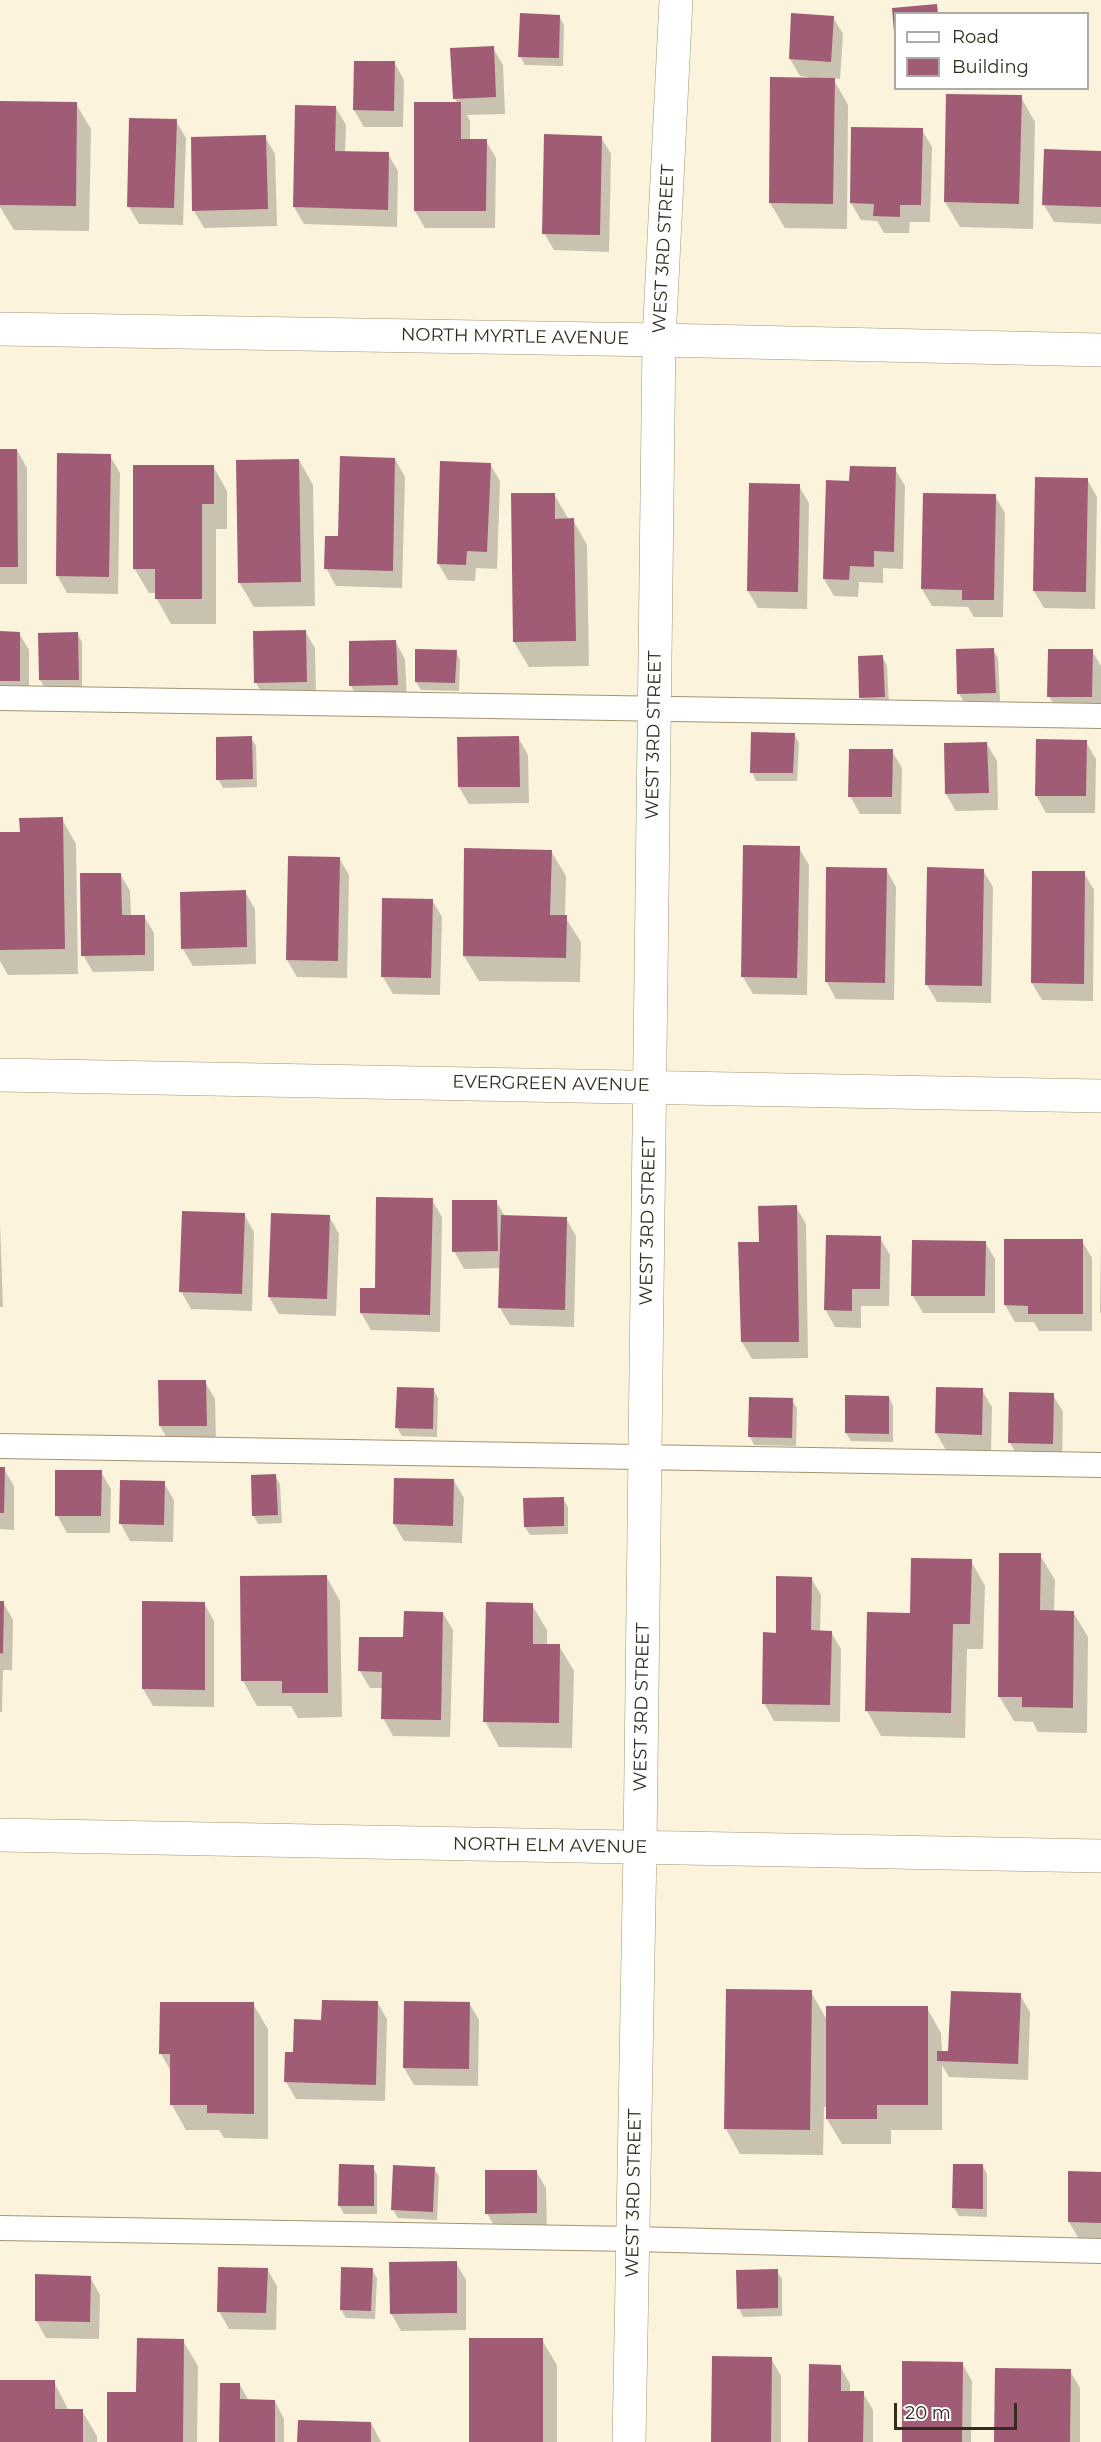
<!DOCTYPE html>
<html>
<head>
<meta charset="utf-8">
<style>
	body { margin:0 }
	#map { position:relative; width:1101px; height:2442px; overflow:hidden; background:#fcf3dd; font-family:Montserrat,sans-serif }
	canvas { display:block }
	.legend { position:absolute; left:894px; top:12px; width:195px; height:78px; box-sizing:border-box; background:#fff; border:2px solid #adaba5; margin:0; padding:8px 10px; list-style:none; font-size:18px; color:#332d1f }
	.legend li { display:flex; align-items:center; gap:12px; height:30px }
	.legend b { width:30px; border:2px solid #adaba5 }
	.scale { position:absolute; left:894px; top:2403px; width:123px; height:27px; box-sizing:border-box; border:3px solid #332d1f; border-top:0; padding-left:8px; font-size:18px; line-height:21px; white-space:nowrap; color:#332d1f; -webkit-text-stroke:4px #fff; paint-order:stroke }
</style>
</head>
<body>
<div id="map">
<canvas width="1101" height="2442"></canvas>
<ul class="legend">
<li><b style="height:8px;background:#fff"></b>Road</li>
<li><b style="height:16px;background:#9f5c74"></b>Building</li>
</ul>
<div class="scale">20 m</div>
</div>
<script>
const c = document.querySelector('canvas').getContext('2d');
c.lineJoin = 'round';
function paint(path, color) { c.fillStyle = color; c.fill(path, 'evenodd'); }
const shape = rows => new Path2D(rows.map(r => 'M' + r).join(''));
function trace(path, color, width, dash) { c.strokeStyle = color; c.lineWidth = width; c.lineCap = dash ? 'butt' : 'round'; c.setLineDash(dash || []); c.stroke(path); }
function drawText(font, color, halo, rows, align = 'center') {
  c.font = font + ' Montserrat,sans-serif'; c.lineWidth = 6; c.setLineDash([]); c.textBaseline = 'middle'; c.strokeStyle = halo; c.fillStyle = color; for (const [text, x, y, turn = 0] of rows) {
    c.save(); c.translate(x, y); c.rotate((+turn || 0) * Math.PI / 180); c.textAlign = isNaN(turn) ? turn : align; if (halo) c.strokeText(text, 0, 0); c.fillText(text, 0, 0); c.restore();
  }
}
const shadow = shape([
	[559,16,564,25,563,66,525,65,520,56],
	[833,17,843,34,840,79,833,78,848,105,847,229,785,228,770,203,808,77,800,76,790,59],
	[493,48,503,65,505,114,467,115,470,121,470,141,486,141,496,158,495,228,425,228,415,211,457,103,455,98],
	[394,62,404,80,403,127,364,127,354,110],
	[1021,97,1035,122,1033,229,960,227,945,202],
	[0,103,76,104,91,129,89,231,14,230,0,207],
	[336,108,346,125,345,153,388,154,398,171,397,227,304,224,294,207],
	[176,121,186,138,183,225,139,224,129,207],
	[922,130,932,147,930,222,910,222,909,233,884,233,877,221,861,220,851,203],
	[265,137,275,154,277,226,204,228,194,211],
	[601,137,611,154,609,252,554,250,544,233],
	[1101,152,1101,224,1054,222,1044,205],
	[0,450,17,450,27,468,27,584,0,584],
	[110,456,120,473,118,594,67,593,57,575],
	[395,459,405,477,402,588,336,586,326,568,339,537],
	[299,460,313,485,315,606,254,607,239,582],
	[490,464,500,481,497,569,476,568,475,581,448,580,438,563],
	[213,466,227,491,227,529,216,529,216,624,171,624,157,599,157,593,149,593,134,568],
	[895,469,905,486,903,569,883,568,883,583,859,582,858,597,834,596,824,579,850,483],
	[1087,479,1097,497,1095,609,1044,608,1034,591],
	[799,486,809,503,807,609,758,608,748,591],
	[554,494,569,520,573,520,587,545,589,666,529,667,514,642,512,495],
	[995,496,1005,513,1003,617,974,617,968,607,932,606,922,589],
	[305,631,315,648,316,699,266,700,256,683,254,632],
	[0,633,19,633,29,650,29,698,0,697],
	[77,633,82,642,82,688,45,688,40,680,40,634],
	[395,641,405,659,407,702,361,703,351,686],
	[417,650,456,652,460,660,459,691,421,690,416,682],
	[993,650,998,658,1000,701,964,702,959,694],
	[1092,651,1101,666,1101,714,1059,714,1049,696],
	[882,657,887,665,889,705,866,706,861,697],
	[794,734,799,743,797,781,756,781,752,772],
	[518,737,528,755,529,803,469,804,459,787],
	[251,738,256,746,257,787,223,788,218,779],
	[1086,742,1096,759,1095,813,1046,813,1036,795],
	[987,744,997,761,998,810,956,811,946,794],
	[892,751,902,768,901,814,860,814,850,796],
	[62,819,76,844,78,974,8,975,0,961,0,833,21,833],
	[799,848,809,865,807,995,753,994,743,977],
	[551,851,566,876,565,917,581,942,580,982,479,981,464,956],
	[339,858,349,875,347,978,297,977,287,960],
	[886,869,896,887,894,1000,836,999,826,981],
	[983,870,993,887,991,1003,937,1002,927,985],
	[1084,873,1094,890,1093,1001,1042,1000,1032,983],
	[120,874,130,891,131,916,144,916,154,933,154,971,93,972,83,955],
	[245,892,255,909,256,964,193,966,183,949],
	[432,900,442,917,440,995,393,994,383,977],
	[432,1200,442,1217,440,1332,371,1330,361,1313],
	[496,1201,505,1217,566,1218,576,1236,574,1327,510,1325,500,1308,501,1268,464,1269,454,1251],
	[796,1207,806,1224,808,1358,752,1359,742,1342,761,1243],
	[244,1214,254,1232,252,1311,191,1309,181,1291],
	[329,1216,339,1234,336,1316,279,1314,269,1297],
	[0,1223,3,1307,0,1307],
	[880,1238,890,1255,889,1306,861,1306,861,1328,835,1327,825,1309],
	[1101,1240,1101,1314,1100,1312],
	[1082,1241,1092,1258,1092,1331,1039,1331,1034,1322,1015,1322,1005,1305],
	[985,1242,995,1259,995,1313,923,1313,913,1296],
	[205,1382,215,1399,216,1442,170,1443,160,1426],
	[433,1389,438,1398,437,1437,402,1436,397,1428],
	[982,1390,992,1407,991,1452,946,1450,936,1433],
	[1053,1395,1063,1412,1062,1461,1020,1460,1010,1443],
	[889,1397,893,1406,893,1442,851,1441,846,1433],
	[792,1400,797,1408,796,1446,754,1445,750,1437],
	[0,1469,4,1469,14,1486,14,1530,0,1529],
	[101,1472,111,1489,110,1533,67,1533,57,1515],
	[275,1476,280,1484,282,1523,258,1524,254,1516],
	[396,1479,454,1481,464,1498,462,1543,404,1541,394,1524],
	[121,1482,164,1483,174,1500,173,1542,130,1541,121,1524],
	[563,1499,568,1507,568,1534,530,1535,525,1527],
	[1040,1555,1055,1580,1054,1612,1073,1612,1088,1637,1087,1733,1038,1732,1033,1722,1014,1721,999,1696],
	[971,1561,985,1586,983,1649,967,1649,965,1738,881,1736,867,1711,911,1615],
	[326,1576,340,1601,342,1717,298,1718,291,1706,257,1706,243,1681],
	[811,1578,821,1595,820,1632,831,1632,841,1649,840,1722,774,1721,764,1703,777,1634],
	[0,1602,3,1602,13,1620,12,1670,3,1670,2,1712,0,1712],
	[144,1603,204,1603,214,1621,214,1707,153,1706,143,1689],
	[532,1605,547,1630,547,1646,559,1646,574,1671,572,1748,499,1747,485,1721],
	[443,1613,453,1630,450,1737,393,1736,383,1718,383,1688,370,1688,360,1671],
	[811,1992,827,2020,927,2008,941,2033,942,2053,950,2053,1020,1995,1030,2012,1028,2080,949,2077,942,2065,942,2130,891,2130,891,2144,842,2144,827,2119,827,2107,824,2107,823,2155,740,2154,726,2129],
	[377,2002,387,2019,385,2101,296,2099,286,2082,295,2054,323,2022],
	[469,2003,479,2020,478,2086,414,2085,404,2068],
	[253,2004,268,2029,268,2139,224,2138,219,2130,186,2130,172,2105,172,2073,161,2054],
	[983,2166,987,2174,987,2217,959,2216,954,2208],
	[373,2167,377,2175,377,2214,344,2214,339,2205],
	[434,2168,439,2176,437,2220,398,2218,393,2210],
	[536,2171,546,2188,547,2230,497,2231,487,2213],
	[1070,2173,1101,2173,1101,2240,1079,2239,1069,2222],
	[456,2263,466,2280,466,2330,401,2331,391,2313],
	[267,2269,277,2286,276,2330,229,2329,219,2311],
	[372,2270,377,2278,375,2319,346,2318,341,2310],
	[777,2271,782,2279,782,2316,743,2317,739,2308],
	[90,2277,100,2295,99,2339,46,2338,36,2320],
	[542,2340,557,2365,557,2442,471,2442],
	[183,2341,198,2366,197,2442,108,2442,138,2394],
	[771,2358,781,2376,781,2442,712,2442],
	[962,2363,972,2381,971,2442,903,2442],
	[840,2366,850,2384,850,2393,863,2393,873,2410,873,2442,810,2442],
	[1070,2371,1080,2388,1080,2442,996,2442],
	[0,2381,54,2382,69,2411,82,2411,97,2436,97,2442,0,2442],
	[240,2385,249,2401,275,2401,284,2419,284,2442,220,2442],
	[371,2423,381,2442,299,2442]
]);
const building = shape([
	[937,4,938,14,896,14,896,32,894,32,892,8],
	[520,13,560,15,559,58,518,57],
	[791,13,834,16,831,62,789,59],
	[494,46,496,97,453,99,450,48],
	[354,61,395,61,394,111,353,110],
	[770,77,835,78,833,204,769,203],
	[946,94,1022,95,1019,204,944,202],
	[0,101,77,102,76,206,0,205],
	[414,102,461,102,461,139,487,139,486,211,414,211],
	[295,105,336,106,335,151,389,152,388,210,293,207],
	[129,118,177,119,174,208,127,207],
	[851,127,923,128,921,205,900,205,900,217,873,216,874,204,850,203],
	[544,134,602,136,600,235,542,234],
	[266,135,268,209,192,211,191,137],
	[1044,149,1101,151,1101,207,1042,205],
	[0,449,17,449,18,567,0,567],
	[57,453,111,454,109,577,56,576],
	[340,456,395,458,393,571,324,569,325,536,338,536],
	[299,459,301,582,238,583,236,460],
	[440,461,491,463,487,552,467,551,466,565,437,564],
	[133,465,214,465,214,504,202,504,202,599,155,599,155,569,133,569],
	[850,466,896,467,894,552,874,551,874,567,850,566,849,580,823,579,826,480,849,481],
	[1035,477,1088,478,1086,592,1033,591],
	[749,483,800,484,798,592,747,591],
	[511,493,555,493,555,519,574,518,576,641,513,642],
	[923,493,996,494,994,600,962,600,962,590,921,589],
	[306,630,307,682,254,683,253,631],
	[0,631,20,632,20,681,0,681],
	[78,632,79,680,39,680,38,633],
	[396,640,398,685,349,686,349,641],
	[994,648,996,693,957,694,956,649],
	[415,649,457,650,455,683,415,682],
	[1048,649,1093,649,1092,697,1047,697],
	[883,655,885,697,859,698,858,656],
	[751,732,795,733,793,773,750,773],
	[252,736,253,779,216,780,216,737],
	[519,736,520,787,458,787,457,737],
	[1036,739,1087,740,1086,796,1035,796],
	[987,742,989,793,945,794,944,743],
	[849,749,893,749,892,797,848,797],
	[63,817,65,949,0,950,0,832,20,832,19,818],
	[743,845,800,846,797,978,741,977],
	[464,848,552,850,550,915,567,915,566,958,463,956],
	[288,856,340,857,338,961,286,960],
	[826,867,887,868,885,983,825,982],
	[927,867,984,869,982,986,925,985],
	[1032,871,1085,871,1084,984,1031,983],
	[80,873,121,873,122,915,145,915,145,955,81,956],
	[246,890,247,947,181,949,180,892],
	[382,898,433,899,431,978,381,977],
	[376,1197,433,1198,430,1315,360,1313,360,1288,375,1288],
	[452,1200,497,1200,498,1251,452,1252],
	[797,1205,799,1342,741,1342,738,1242,759,1242,758,1206],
	[182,1211,245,1213,242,1294,179,1292],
	[271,1213,330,1215,327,1299,268,1297],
	[501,1215,567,1217,565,1310,498,1308],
	[826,1235,881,1236,880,1289,852,1289,852,1311,824,1310],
	[1004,1239,1083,1239,1083,1314,1028,1314,1028,1306,1004,1305],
	[912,1240,986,1241,985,1296,911,1296],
	[158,1380,206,1380,207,1426,159,1426],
	[397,1387,434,1388,433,1429,395,1428],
	[936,1387,983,1388,982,1435,935,1433],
	[1009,1392,1054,1393,1053,1444,1008,1443],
	[845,1395,889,1396,889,1434,845,1433],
	[749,1397,793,1398,792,1438,748,1437],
	[0,1467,5,1467,4,1513,0,1513],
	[55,1470,102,1470,101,1516,55,1516],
	[276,1474,278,1515,252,1516,251,1475],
	[394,1478,454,1479,453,1526,393,1524],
	[120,1480,165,1481,164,1525,119,1524],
	[564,1497,564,1526,524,1527,523,1498],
	[999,1553,1041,1553,1040,1610,1074,1611,1073,1708,1022,1707,1022,1697,998,1697],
	[911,1558,972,1559,970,1624,953,1624,951,1713,865,1711,867,1612,910,1613],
	[327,1575,328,1693,282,1693,282,1681,241,1681,240,1576],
	[776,1576,812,1577,811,1630,832,1631,830,1705,762,1704,763,1632,776,1633],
	[0,1601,4,1601,3,1654,0,1653],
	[142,1601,205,1602,205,1690,142,1689],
	[486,1602,533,1603,533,1644,560,1644,559,1723,483,1722],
	[404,1611,443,1612,441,1720,381,1719,382,1672,358,1671,359,1637,403,1637],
	[726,1989,812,1990,810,2130,724,2129],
	[951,1991,1021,1993,1018,2064,937,2061,937,2051,948,2051],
	[322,2000,378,2001,376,2085,284,2082,285,2052,293,2052,294,2019,321,2020],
	[404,2001,470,2002,469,2069,403,2068],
	[160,2002,254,2002,254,2114,207,2113,207,2105,170,2105,170,2054,159,2054],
	[826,2006,928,2006,928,2105,877,2105,877,2119,826,2119],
	[339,2164,374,2165,374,2206,338,2206],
	[953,2164,983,2164,983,2209,952,2208],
	[393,2165,435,2167,433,2212,391,2210],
	[485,2170,537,2170,537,2213,485,2214],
	[1068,2171,1101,2172,1101,2223,1068,2222],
	[457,2261,457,2313,390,2314,389,2262],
	[218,2267,268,2268,266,2313,217,2312],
	[341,2267,373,2268,371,2311,340,2310],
	[778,2269,778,2308,737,2309,736,2270],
	[35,2274,91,2276,90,2322,35,2321],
	[137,2338,184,2339,183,2442,107,2442,107,2392,136,2392],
	[469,2338,543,2338,543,2442,469,2442],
	[712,2356,772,2357,771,2442,711,2442],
	[902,2361,963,2362,962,2442,902,2442],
	[809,2364,841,2365,841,2391,864,2391,863,2442,808,2442],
	[995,2368,1071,2369,1070,2442,994,2442],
	[0,2380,55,2380,55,2409,83,2409,83,2442,0,2442],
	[220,2383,240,2383,240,2399,275,2400,275,2442,219,2442],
	[298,2420,371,2422,371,2442,297,2442]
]);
const lane = shape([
	[0,698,1101,716],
	[0,1446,1101,1465],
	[0,2228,633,2239,1101,2251]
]);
const street = shape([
	[0,329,659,340,1101,350],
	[0,1075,1101,1096],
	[0,1835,1101,1856],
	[629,2442,640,1847,659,340,676,0]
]);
const streetNames = [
	["WEST 3RD STREET",664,249,-87],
	["NORTH MYRTLE AVENUE",515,337,1],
	["WEST 3RD STREET",654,735,-89],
	["EVERGREEN AVENUE",551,1084,1],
	["WEST 3RD STREET",648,1221,-89],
	["WEST 3RD STREET",642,1707,-89],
	["NORTH ELM AVENUE",550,1846,1],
	["WEST 3RD STREET",634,2193,-89]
];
paint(shadow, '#0003');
paint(building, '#9f5c74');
trace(lane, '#a39473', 26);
trace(street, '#a39473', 34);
trace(lane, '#fff', 24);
trace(street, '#fff', 33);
drawText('18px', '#332d1f', '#fff', streetNames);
</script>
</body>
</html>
